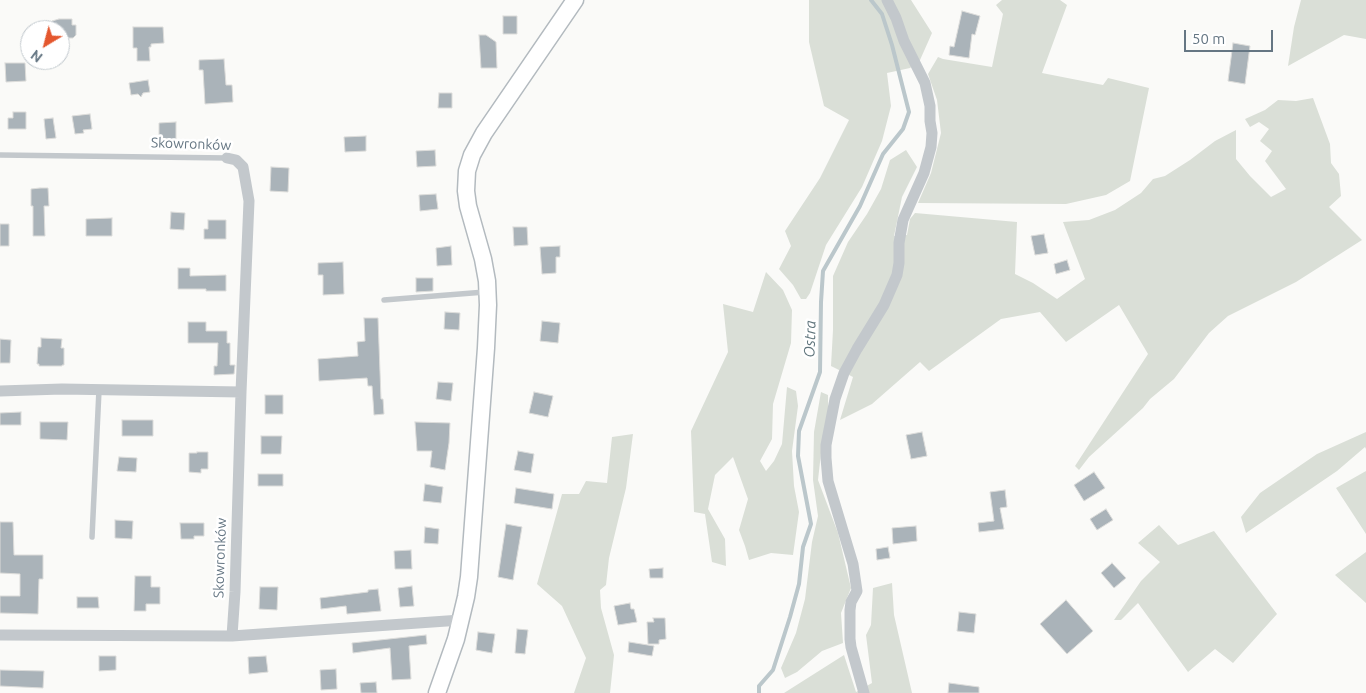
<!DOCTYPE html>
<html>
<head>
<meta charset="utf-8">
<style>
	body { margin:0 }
	#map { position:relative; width:1366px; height:693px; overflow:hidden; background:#fafaf8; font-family:Ubuntu,sans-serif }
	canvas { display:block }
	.north { position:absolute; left:20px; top:20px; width:50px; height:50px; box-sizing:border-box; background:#fff; border:1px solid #c1c8cd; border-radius:50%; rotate:217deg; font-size:14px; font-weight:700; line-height:20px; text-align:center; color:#657683 }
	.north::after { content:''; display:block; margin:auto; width:18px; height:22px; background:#e4572e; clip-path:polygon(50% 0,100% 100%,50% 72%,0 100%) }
	.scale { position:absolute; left:1184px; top:30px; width:89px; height:22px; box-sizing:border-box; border:2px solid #657683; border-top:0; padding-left:6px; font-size:15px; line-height:18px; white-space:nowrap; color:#657683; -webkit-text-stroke:4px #fff; paint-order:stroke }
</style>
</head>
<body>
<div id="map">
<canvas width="1366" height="693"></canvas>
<div class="north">N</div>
<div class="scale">50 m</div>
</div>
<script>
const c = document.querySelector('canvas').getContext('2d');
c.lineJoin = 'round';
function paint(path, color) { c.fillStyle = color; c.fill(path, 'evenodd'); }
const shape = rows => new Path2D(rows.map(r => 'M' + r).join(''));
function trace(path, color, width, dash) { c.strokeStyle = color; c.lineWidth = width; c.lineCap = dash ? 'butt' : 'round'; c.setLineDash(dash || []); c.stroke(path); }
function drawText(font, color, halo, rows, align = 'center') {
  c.font = font + ' Ubuntu,sans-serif'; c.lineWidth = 5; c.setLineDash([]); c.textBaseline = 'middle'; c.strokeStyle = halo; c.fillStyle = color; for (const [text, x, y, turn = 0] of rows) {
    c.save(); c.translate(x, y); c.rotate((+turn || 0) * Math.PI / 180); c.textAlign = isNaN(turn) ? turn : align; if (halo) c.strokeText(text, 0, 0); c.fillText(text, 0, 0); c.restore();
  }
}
const green = shape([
	[809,0,911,0,932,33,920,60,910,68,887,73,891,106,882,141,862,187,826,245,810,293,806,299,801,299,793,285,779,269,791,246,785,231,820,178,849,120,824,106,809,42],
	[1002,0,1060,0,1067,5,1042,73,1103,85,1108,78,1149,88,1130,181,1106,195,1066,204,918,203,931,173,941,133,937,100,928,74,938,57,943,59,992,67,1003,14,996,5],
	[1301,0,1366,0,1366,39,1344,35,1288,66,1294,27],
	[1313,98,1330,144,1331,163,1339,174,1341,196,1329,207,1362,240,1296,282,1228,316,1209,333,1174,379,1150,399,1143,408,1089,457,1079,470,1075,466,1148,354,1119,305,1066,342,1040,312,1001,319,929,371,920,362,872,404,840,420,853,377,831,366,833,330,833,276,848,242,867,214,881,189,890,160,906,150,917,167,902,197,894,236,907,235,910,219,915,213,1017,222,1015,274,1033,283,1057,299,1085,279,1063,222,1089,220,1115,210,1141,193,1153,179,1165,176,1190,160,1215,141,1236,130,1236,159,1250,176,1271,197,1286,189,1265,161,1272,151,1260,141,1269,129,1259,122,1250,127,1245,119,1265,110,1278,100,1296,101],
	[766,272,783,290,792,310,791,343,773,404,772,439,760,461,766,471,774,461,782,444,787,387,796,391,798,406,792,451,794,486,799,512,793,555,771,553,749,560,745,546,739,530,748,499,733,457,715,475,708,509,725,539,726,566,712,562,705,514,694,512,691,431,728,352,723,304,753,312],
	[821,392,828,395,828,415,823,435,818,480,838,533,851,588,841,613,843,643,822,651,797,672,785,678,781,668,796,633,805,599,812,542,818,516,813,480,814,432],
	[1366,432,1366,449,1365,447,1337,471,1246,533,1241,517,1260,493,1317,454],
	[633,434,626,488,609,558,606,585,600,590,601,608,614,655,610,693,574,693,586,658,562,606,537,584,562,494,579,494,586,481,607,483,612,437],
	[1366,471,1366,534,1336,488],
	[1159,525,1178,545,1214,531,1277,614,1233,663,1215,649,1188,672,1138,603,1121,620,1114,620,1141,581,1160,562,1138,543],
	[1366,552,1366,603,1335,575],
	[892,583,894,615,912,693,784,693,844,655,856,692,872,683,866,635,871,625,873,588]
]);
const stream = shape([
	[759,693,759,686,773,670,790,617,799,584,803,547,811,524,798,456,799,431,820,372,821,302,823,271,860,206,883,154,903,129,909,112,892,45,882,14,871,0]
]);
const building = shape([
	[962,11,980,16,975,35,972,34,969,58,949,55,950,46,954,47,962,11],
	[503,16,517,16,517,34,503,34,503,16],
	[59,19,72,19,72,25,76,25,76,35,73,38,69,38,66,35,60,35,60,30,52,30,52,21,59,19],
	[133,27,163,27,164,43,151,44,151,47,149,47,150,61,137,61,137,48,133,48,133,27],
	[479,35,486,35,496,42,497,68,481,68,479,35],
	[1233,43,1250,46,1245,84,1228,81,1233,43],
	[224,59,226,85,232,85,233,102,205,104,203,70,199,70,199,60,224,59],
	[5,63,25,63,26,81,6,82,5,63],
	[148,80,150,92,143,93,141,97,138,94,131,95,129,83,148,80],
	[439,93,452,93,452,108,438,108,439,93],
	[13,112,26,112,26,129,8,129,8,118,13,118,13,112],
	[90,114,92,129,83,130,84,133,75,134,72,116,90,114],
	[53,118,56,138,46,139,44,119,53,118],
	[176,122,176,141,159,141,159,123,176,122],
	[366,136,366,151,345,152,344,137,366,136],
	[435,150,436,166,417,167,416,151,435,150],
	[271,167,289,168,288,192,270,191,271,167],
	[40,188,48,188,49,206,44,206,45,236,33,236,33,206,31,206,31,189,40,188],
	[436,194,438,209,420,211,419,195,436,194],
	[171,212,185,213,184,230,170,229,171,212],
	[112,218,112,236,86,236,86,219,112,218],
	[208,220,226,220,226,239,204,239,204,229,208,229,208,220],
	[0,224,9,224,9,246,0,246,0,224],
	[513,227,527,227,528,245,514,246,513,227],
	[1044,234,1048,253,1035,255,1031,236,1044,234],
	[451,246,452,265,437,266,436,248,451,246],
	[560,246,560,257,556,257,556,273,542,274,540,247,560,246],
	[1067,260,1070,270,1056,274,1054,264,1067,260],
	[343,262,344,294,323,295,323,275,318,275,318,263,343,262],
	[178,268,190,268,190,276,226,275,226,291,206,291,206,289,178,289,178,268],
	[416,278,433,278,433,291,416,292,416,278],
	[445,312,460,313,459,330,444,329,445,312],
	[364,318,378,318,381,399,383,399,384,414,374,415,372,386,368,386,367,378,319,381,318,359,358,356,357,342,365,341,364,318],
	[542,321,560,323,558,343,540,341,542,321],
	[188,322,206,322,206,331,227,331,227,343,230,343,230,365,235,365,234,374,214,375,214,366,217,366,218,343,188,343,188,322],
	[41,338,62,339,61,348,64,348,64,365,62,365,62,366,39,366,39,364,37,364,38,347,41,347,41,338],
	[0,339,11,340,10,363,0,363,0,339],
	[438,382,453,383,451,401,436,399,438,382],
	[534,392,553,396,548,417,529,413,534,392],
	[265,395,283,395,283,414,265,414,265,395],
	[21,412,21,425,0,425,0,413,21,412],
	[122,420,153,420,153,436,122,436,122,420],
	[40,422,68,422,67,440,40,439,40,422],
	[415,422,450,423,449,443,445,470,430,467,432,451,417,451,415,422],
	[922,432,927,456,911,459,906,435,922,432],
	[261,436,282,436,281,454,261,454,261,436],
	[518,451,534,454,531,473,514,470,518,451],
	[197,452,208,452,208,469,201,469,201,473,189,472,189,453,197,453,197,452],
	[119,457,137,458,136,472,117,471,119,457],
	[1094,472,1105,488,1084,501,1074,485,1094,472],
	[258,474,283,474,283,486,258,486,258,474],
	[425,484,443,487,441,503,423,501,425,484],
	[516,488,554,494,552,509,514,503,516,488],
	[1005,490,1007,507,1000,508,1004,529,979,532,978,523,994,521,990,492,1005,490],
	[1106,509,1113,520,1097,530,1090,519,1106,509],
	[115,520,133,521,132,539,115,538,115,520],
	[0,522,13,522,14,555,43,555,43,579,39,579,38,614,0,613,0,596,20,596,20,574,0,573,0,522],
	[180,523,204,523,204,536,194,536,194,539,181,539,180,523],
	[506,524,522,527,513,580,498,577,506,524],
	[916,526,917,541,893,544,892,528,916,526],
	[425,527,439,529,438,544,424,543,425,527],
	[888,547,890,558,877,560,876,549,888,547],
	[411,550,412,569,395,569,394,551,411,550],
	[1112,563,1126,578,1114,588,1101,573,1112,563],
	[663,568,663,578,650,578,649,569,663,568],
	[135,576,151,576,151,587,160,587,160,604,146,604,146,611,134,611,135,576],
	[412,586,414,606,400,607,398,588,412,586],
	[260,587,278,587,277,610,259,609,260,587],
	[378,589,381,611,347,614,346,606,321,609,320,598,368,592,368,590,378,589],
	[77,597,98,597,99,608,77,608,77,597],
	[1066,600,1093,631,1067,654,1040,624,1066,600],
	[630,603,631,609,634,609,637,622,618,625,614,606,630,603],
	[959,612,976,614,974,633,957,631,959,612],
	[653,618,665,618,666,639,659,640,659,644,648,644,647,622,654,622,653,618],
	[517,629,528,630,525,654,515,653,517,629],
	[478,632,495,634,492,653,476,650,478,632],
	[426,635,427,644,409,646,411,679,392,680,390,648,353,653,352,643,426,635],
	[629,642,654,646,652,656,628,652,629,642],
	[99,656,116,656,116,670,99,671,99,656],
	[266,656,268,672,249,674,248,657,266,656],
	[336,669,337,689,321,690,320,670,336,669],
	[0,670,44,671,43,688,0,686,0,670],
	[376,682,377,693,361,693,360,683,376,682],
	[949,683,979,687,979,693,948,693,949,683]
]);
const lane = shape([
	[0,155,227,158],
	[384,300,485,292],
	[92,537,99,390]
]);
const street = shape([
	[227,158,236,160,243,167,249,201,241,392,235,592,232,636],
	[0,391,62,389,241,392],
	[0,635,232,636,461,620],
	[864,693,851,647,850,639,850,610,851,602,857,591,853,564,828,481,826,458,826,445,835,399,844,373,857,349,884,305,897,275,899,263,899,243,903,220,924,173,931,147,932,133,930,121,930,106,925,83,904,41,896,18,887,0]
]);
const secondary = shape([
	[437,693,456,639,466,597,469,577,486,348,488,305,487,281,483,259,468,206,466,191,467,171,472,155,484,133,575,0]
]);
const streetNames = [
	["Skowronków",191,144,2],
	["Skowronków",220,558,-88]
];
const waterNames = [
	["Ostra",810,339,-88]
];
paint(green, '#dadfd7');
trace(stream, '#bbc7cb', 4);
paint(building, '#aab3b9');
trace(building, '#dcdcda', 1);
trace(secondary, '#b3babf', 19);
trace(lane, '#c3c8cc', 5.5);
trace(street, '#c3c8cc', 11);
trace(secondary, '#fff', 16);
drawText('14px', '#657683', '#fff', streetNames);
drawText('italic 15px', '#60757c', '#fff', waterNames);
</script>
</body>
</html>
